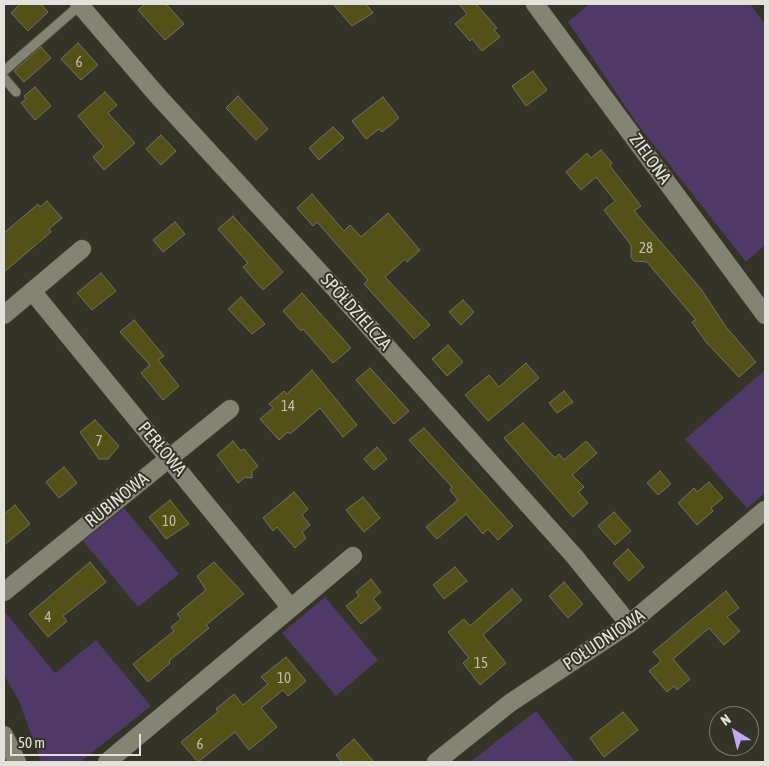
<!DOCTYPE html>
<html>
<head>
<meta charset="utf-8">
<style>
	body { margin:0 }
	#map { position:relative; width:769px; height:766px; overflow:hidden; background:#333327; font-family:"Asap Condensed",sans-serif }
	canvas { display:block }
	.frame { position:absolute; inset:0; border:5px solid #e2e2da; pointer-events:none }
	.north { position:absolute; left:709px; top:706px; width:50px; height:50px; box-sizing:border-box; background:#333327; border:1px solid #79796f; border-radius:50%; rotate:324deg; font-size:14px; font-weight:700; line-height:20px; text-align:center; color:#e2e2da }
	.north::after { content:''; display:block; margin:auto; width:18px; height:22px; background:#c6a6f0; clip-path:polygon(50% 0,100% 100%,50% 72%,0 100%) }
	.scale { position:absolute; left:10px; top:734px; width:131px; height:22px; box-sizing:border-box; border:2px solid #e2e2da; border-top:0; padding-left:6px; font-size:15px; line-height:18px; white-space:nowrap; color:#e2e2da; -webkit-text-stroke:4px #333327; paint-order:stroke }
</style>
</head>
<body>
<div id="map">
<canvas width="769" height="766"></canvas>
<div class="frame"></div>
<div class="north">N</div>
<div class="scale">50 m</div>
</div>
<script>
const c = document.querySelector('canvas').getContext('2d');
c.lineJoin = 'round';
function paint(path, color) { c.fillStyle = color; c.fill(path, 'evenodd'); }
const shape = rows => new Path2D(rows.map(r => 'M' + r).join(''));
function trace(path, color, width, dash) { c.strokeStyle = color; c.lineWidth = width; c.lineCap = dash ? 'butt' : 'round'; c.setLineDash(dash || []); c.stroke(path); }
function drawText(font, color, halo, rows, align = 'center') {
  c.font = font + ' "Asap Condensed",sans-serif'; c.lineWidth = 4; c.setLineDash([]); c.textBaseline = 'middle'; c.strokeStyle = halo; c.fillStyle = color; for (const [text, x, y, turn = 0] of rows) {
    c.save(); c.translate(x, y); c.rotate((+turn || 0) * Math.PI / 180); c.textAlign = isNaN(turn) ? turn : align; if (halo) c.strokeText(text, 0, 0); c.fillText(text, 0, 0); c.restore();
  }
}
const green = shape([
	[589,4,750,4,765,24,765,245,746,262,638,125,568,22],
	[765,370,765,493,747,508,685,439],
	[124,508,179,574,138,607,83,541],
	[325,597,378,660,336,696,282,633],
	[4,611,55,673,96,640,151,706,80,762,41,762,19,701,4,675],
	[536,711,575,762,470,762]
]);
const building = shape([
	[20,4,41,4,48,12,28,31,11,13,20,4],
	[145,4,166,4,184,24,165,40,138,10,145,4],
	[333,4,366,4,373,13,352,26,333,4],
	[459,4,476,4,497,28,494,30,500,37,482,51,472,39,470,41,455,24,467,14,459,4],
	[78,43,98,65,81,80,61,59,78,43],
	[41,47,51,58,24,82,14,71,41,47],
	[533,71,547,90,526,106,512,86,533,71],
	[35,87,51,106,35,120,21,103,26,99,24,96,35,87],
	[105,92,117,105,108,113,135,143,104,170,93,157,104,147,78,116,105,92],
	[238,96,268,129,256,140,226,108,238,96],
	[383,97,399,118,382,132,379,129,366,139,352,121,383,97],
	[333,127,344,138,319,160,309,148,333,127],
	[161,135,176,151,161,165,146,149,161,135],
	[601,150,612,163,610,166,641,206,634,211,701,289,726,327,756,362,739,377,706,342,692,322,696,320,647,262,634,261,631,257,631,245,604,210,615,201,596,177,581,190,566,172,587,153,591,158,601,150],
	[312,194,344,231,350,225,361,237,388,213,420,250,407,262,405,259,385,277,430,325,414,339,364,284,368,280,317,222,313,226,297,208,312,194],
	[47,201,62,218,49,229,51,232,4,272,4,233,38,204,40,207,47,201],
	[233,216,283,272,263,290,243,267,248,263,218,229,233,216],
	[175,222,185,234,163,252,153,240,175,222],
	[101,273,116,291,92,310,77,293,101,273],
	[302,293,351,348,333,363,303,329,301,331,283,311,302,293],
	[241,297,265,324,252,334,228,309,241,297],
	[463,300,474,312,461,325,449,312,463,300],
	[134,320,164,356,158,360,179,386,163,400,141,373,150,365,120,332,134,320],
	[448,345,463,362,447,376,432,359,448,345],
	[526,363,539,378,488,421,465,395,489,375,499,387,526,363],
	[370,368,409,411,394,424,356,380,370,368],
	[312,370,357,425,343,437,320,408,290,434,288,432,279,440,260,419,273,408,269,404,284,391,287,394,312,370],
	[564,391,573,402,557,413,549,403,564,391],
	[95,420,119,446,108,459,99,459,80,432,95,420],
	[523,423,555,458,559,454,564,460,586,441,597,453,572,475,584,487,578,492,588,503,573,517,504,438,523,423],
	[424,428,513,526,498,540,488,529,483,534,466,514,437,539,426,527,458,500,450,490,452,487,409,440,424,428],
	[233,441,241,451,244,449,258,466,252,471,252,478,245,477,238,483,217,455,233,441],
	[377,447,387,459,374,470,364,459,377,447],
	[64,467,77,483,59,498,46,482,64,467],
	[660,471,671,484,658,495,647,483,660,471],
	[709,482,723,498,711,508,713,511,697,525,678,503,694,488,697,492,709,482],
	[294,492,308,509,302,515,310,525,302,532,306,538,295,548,277,527,273,531,263,518,294,492],
	[363,497,380,518,364,532,346,510,363,497],
	[170,500,189,524,166,539,149,517,170,500],
	[15,505,30,524,4,545,4,514,15,505],
	[614,512,631,531,615,545,598,526,614,512],
	[628,549,644,567,629,581,613,563,628,549],
	[90,562,106,582,63,616,67,621,48,637,29,614,90,562],
	[214,562,244,594,206,625,209,628,169,661,170,663,148,682,133,664,174,631,171,627,181,619,177,614,206,590,197,576,214,562],
	[455,567,467,581,444,599,433,585,455,567],
	[371,579,381,592,373,599,381,608,361,624,346,606,359,596,356,592,371,579],
	[564,582,583,604,568,618,549,596,564,582],
	[512,589,522,600,483,635,506,663,480,685,463,663,469,658,448,632,464,619,470,626,512,589],
	[726,591,739,608,727,617,740,631,724,645,709,628,673,659,690,679,677,690,674,686,667,692,649,671,661,661,653,652,726,591],
	[286,657,306,681,288,696,283,690,261,708,277,727,249,750,235,732,198,762,181,742,218,712,216,709,234,694,243,705,268,684,261,677,286,657],
	[623,712,638,730,604,757,590,738,623,712],
	[354,739,374,762,342,762,336,755,354,739]
]);
const service = shape([
	[4,71,80,5],
	[4,78,16,92]
]);
const minor = shape([
	[79,4,157,95,337,291,575,557,629,624],
	[535,4,765,315],
	[32,291,291,608],
	[4,315,82,249],
	[4,592,230,409],
	[4,735,17,762],
	[107,762,353,556],
	[436,762,510,703,629,624,765,510]
]);
const numberNames = [
	["6",79,62],
	["28",646,248],
	["14",288,406],
	["7",99,441],
	["10",169,521],
	["4",48,617],
	["15",481,663],
	["10",284,678],
	["6",200,744]
];
const streetNames = [
	["ZIELONA",650,159,54],
	["SPÓŁDZIELCZA",356,312,48],
	["PERŁOWA",162,449,50],
	["RUBINOWA",117,500,-39],
	["POŁUDNIOWA",604,640,-34]
];
paint(green, '#4e3967');
paint(building, '#535117');
trace(building, '#737365', 1);
trace(service, '#4f4f44', 11);
trace(minor, '#4f4f44', 19);
trace(service, '#848475', 9);
trace(minor, '#848475', 18);
drawText('15px', '#bebea9', null, numberNames);
drawText('18px', '#e2e2da', '#333327', streetNames);
</script>
</body>
</html>
